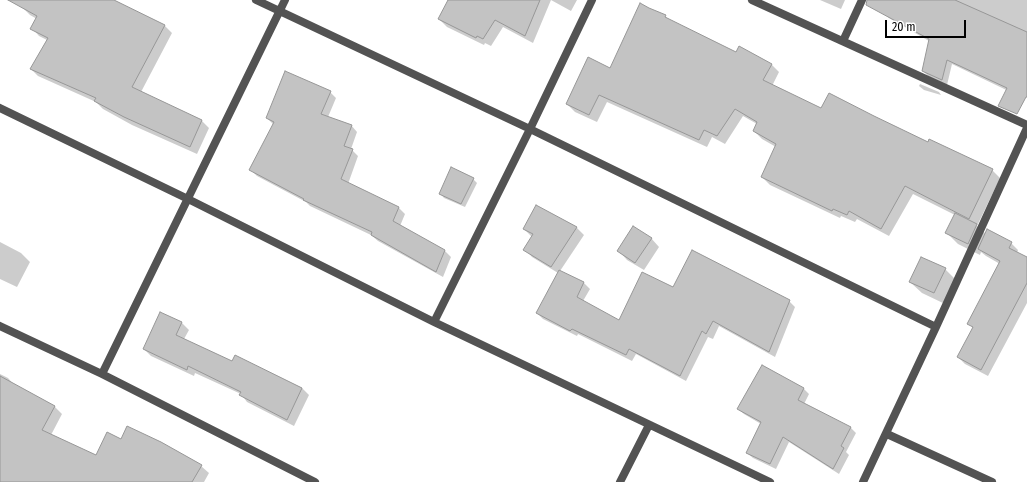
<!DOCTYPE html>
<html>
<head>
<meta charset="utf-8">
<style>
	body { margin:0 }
	#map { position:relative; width:1027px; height:482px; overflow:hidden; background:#fff; font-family:"Fira Sans Condensed",sans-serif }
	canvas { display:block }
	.scale { position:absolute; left:885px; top:20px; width:81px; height:18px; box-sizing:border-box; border:2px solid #000; border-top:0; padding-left:5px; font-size:12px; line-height:14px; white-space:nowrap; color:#000; -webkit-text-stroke:3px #fff; paint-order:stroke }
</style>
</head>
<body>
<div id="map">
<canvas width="1027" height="482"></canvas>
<div class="scale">20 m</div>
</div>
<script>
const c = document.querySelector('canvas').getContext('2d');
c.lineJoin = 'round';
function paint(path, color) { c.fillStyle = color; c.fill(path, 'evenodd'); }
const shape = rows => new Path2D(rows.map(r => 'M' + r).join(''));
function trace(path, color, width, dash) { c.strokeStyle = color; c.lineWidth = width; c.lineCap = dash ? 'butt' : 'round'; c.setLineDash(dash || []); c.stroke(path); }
const shadow = shape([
	[26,0,113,0,165,26,172,33,141,92,202,121,209,128,197,154,132,125,103,109,96,102,38,76,31,69,47,40,39,36,32,28,37,19,30,15,22,7],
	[449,0,577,0,571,11,551,0,533,43,503,27,491,46,485,43,484,45,447,27,439,19],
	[820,0,845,0,841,9],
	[891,0,1027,0,1027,84,1021,97,952,64,947,85,928,76,923,71,929,41,889,18,884,13],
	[665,16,671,22,736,53,771,64,779,72,772,86,822,109,873,117,929,143,992,170,1000,178,977,226,986,234,1011,243,1018,250,1017,253,1027,258,1027,303,988,376,965,364,958,357,973,328,969,323,1000,264,986,256,981,252,980,255,958,244,947,233,955,215,913,194,889,236,857,219,855,222,841,216,840,218,770,185,762,177,776,147,762,139,754,131,757,124,743,116,725,144,712,137,707,147,607,102,597,122,575,112,567,104,611,69],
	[920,84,939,92,941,95,924,90,919,86],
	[330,92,336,98,328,117,351,125,357,132,351,149,358,156,348,184,399,208,405,214,400,226,445,251,451,257,443,277,378,241,371,235,310,206,306,202,257,176,251,170,274,125,267,118],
	[473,179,477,183,465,207,444,198,440,193],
	[577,228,584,235,560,271,583,282,590,289,583,301,619,321,674,288,789,301,795,307,775,357,719,326,713,339,708,337,686,381,636,354,632,361,578,334,577,336,543,319,537,313,558,273,532,257,525,249,532,237,524,229],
	[651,238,659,247,644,270,627,260,619,251],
	[0,242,21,253,30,262,17,287,0,279],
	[945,269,957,281,945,304,922,293,910,282],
	[182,323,189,330,184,339,233,362,235,357,302,388,309,395,294,426,247,402,241,394,195,373,194,376,151,356,144,349],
	[0,374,8,378,15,386,55,407,62,414,51,435,96,457,121,441,201,466,209,473,204,482,0,482],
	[804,389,809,394,804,404,851,428,856,433,846,452,849,455,839,474,789,442,776,469,753,458,747,453,761,424,744,414,738,409]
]);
const building = shape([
	[8,0,114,0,165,25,132,87,202,120,190,147,124,117,94,101,96,98,30,69,48,38,30,29,37,16,8,0],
	[448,0,540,0,525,36,495,20,483,39,477,36,476,38,438,19,448,0],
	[867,0,955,0,1027,32,1027,97,1026,97,1017,114,998,106,1007,88,947,60,942,80,922,71,929,39,866,5,867,0],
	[640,3,649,8,666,15,665,17,736,52,739,46,772,64,763,80,821,108,829,93,874,116,928,142,929,139,993,169,969,219,905,186,881,229,849,211,847,215,833,209,832,211,761,177,776,144,753,131,757,122,735,109,717,136,704,130,699,140,599,95,589,115,566,104,588,57,610,68,640,3],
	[285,71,331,91,321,114,352,125,344,146,353,149,341,179,399,207,393,221,445,250,436,272,371,235,372,232,303,200,304,199,249,170,274,122,266,118,285,71],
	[451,167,474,178,461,204,439,194,451,167],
	[536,205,577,227,551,267,523,250,533,234,523,229,536,205],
	[955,213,977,224,968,244,945,233,955,213],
	[633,226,652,238,635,263,617,251,633,226],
	[987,229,1012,242,1009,248,1027,257,1027,283,981,370,957,357,973,327,967,324,1000,261,978,249,987,229],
	[692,250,790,300,769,352,713,321,706,334,702,331,680,376,629,349,626,355,572,329,570,331,536,313,559,270,584,282,577,297,619,320,642,272,673,287,692,250],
	[921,257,946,268,934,293,909,282,921,257],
	[160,312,182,322,176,335,232,361,235,355,302,388,287,420,239,395,241,392,188,366,187,370,143,349,160,312],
	[762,365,804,388,798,400,851,427,841,446,844,448,833,469,783,437,770,464,746,453,761,422,737,409,762,365],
	[0,376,55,406,42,430,96,455,107,432,121,439,127,426,161,442,202,465,192,482,0,482,0,376]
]);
const minor = shape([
	[256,0,530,129,936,327],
	[752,0,1027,125],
	[843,41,862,0],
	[0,108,188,199,434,322,770,482],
	[434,322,530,129,592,0],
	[0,326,102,374,315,482],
	[102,374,285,0],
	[887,434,992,482],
	[620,482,649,425],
	[863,482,936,327,1027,128]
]);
paint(shadow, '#0003');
paint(building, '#c3c3c3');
trace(building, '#979797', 1);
trace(minor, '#535353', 8);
</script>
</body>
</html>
